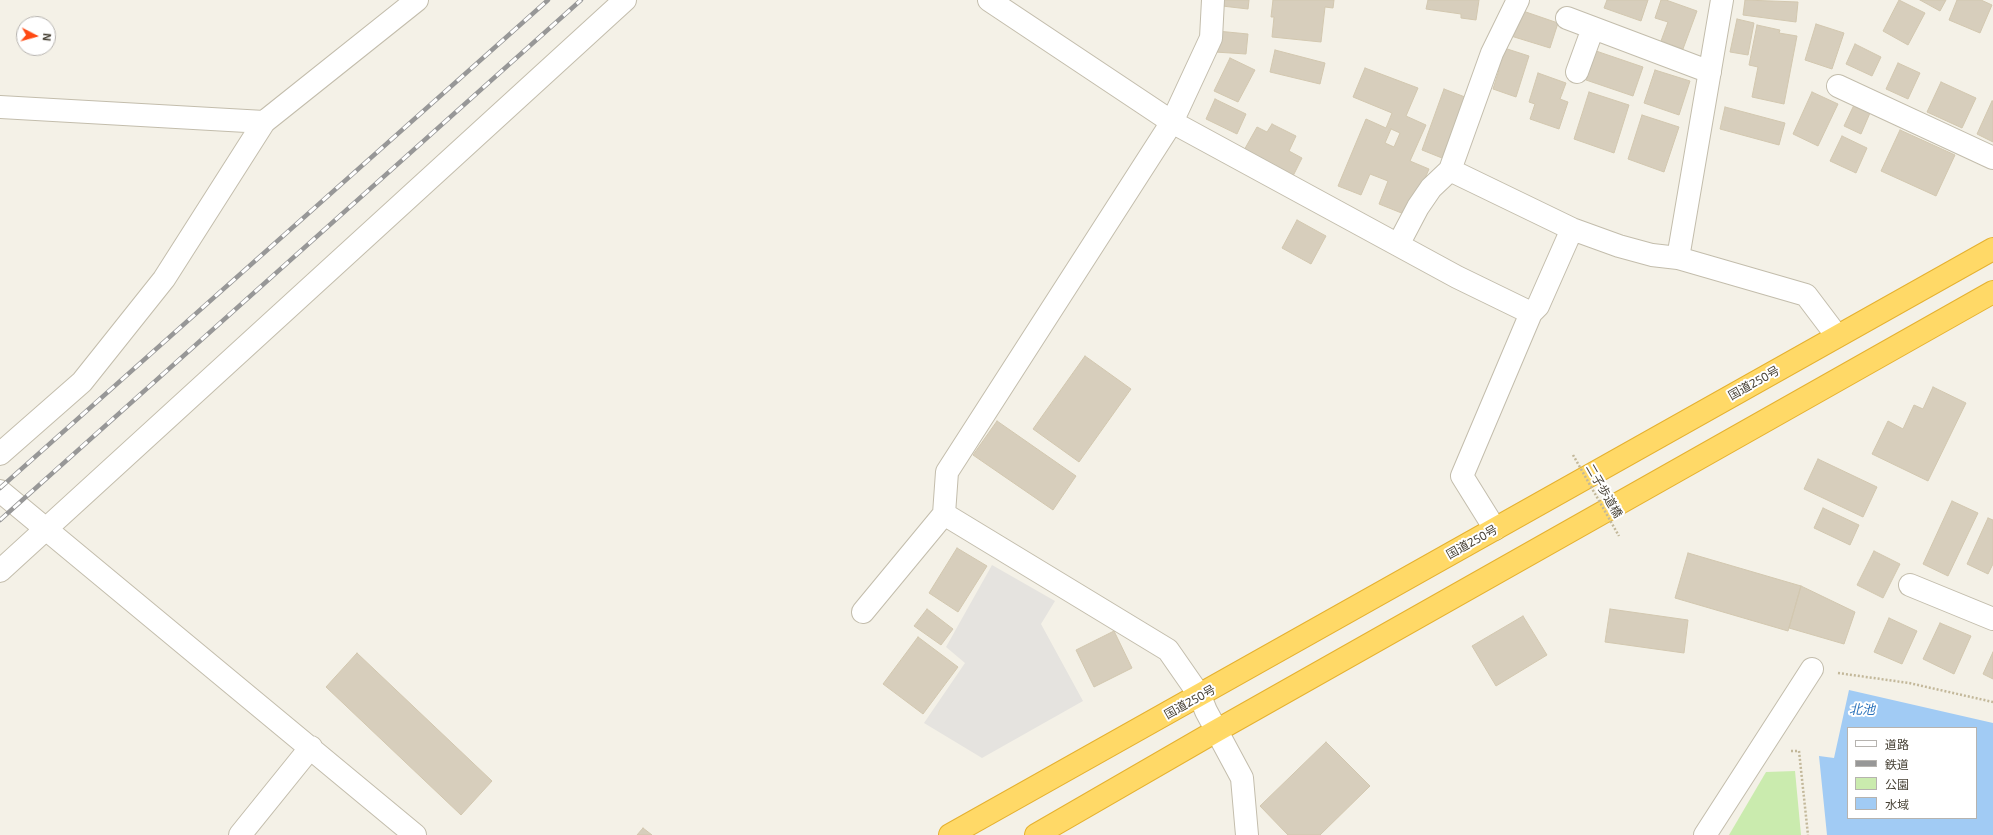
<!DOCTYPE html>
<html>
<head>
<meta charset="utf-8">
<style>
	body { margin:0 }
	#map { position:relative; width:1993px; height:835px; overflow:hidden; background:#f4f1e7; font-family:"Exo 2","Noto Sans JP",sans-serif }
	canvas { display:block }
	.legend { position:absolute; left:1847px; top:727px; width:130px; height:92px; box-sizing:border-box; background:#fff; border:1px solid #b6b3af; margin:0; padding:5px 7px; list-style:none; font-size:12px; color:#484236 }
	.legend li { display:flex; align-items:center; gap:8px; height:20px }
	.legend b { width:20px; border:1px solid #b6b3af }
	.north { position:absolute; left:16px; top:16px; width:40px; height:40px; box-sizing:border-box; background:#fff; border:1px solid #b6b3af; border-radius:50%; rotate:96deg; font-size:11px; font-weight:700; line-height:16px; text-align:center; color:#484236 }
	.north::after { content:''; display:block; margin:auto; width:14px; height:18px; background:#ff4a13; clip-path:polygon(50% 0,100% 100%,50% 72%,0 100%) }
</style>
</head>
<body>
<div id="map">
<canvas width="1993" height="835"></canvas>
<ul class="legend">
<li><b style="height:5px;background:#fff"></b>道路</li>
<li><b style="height:5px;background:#979797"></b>鉄道</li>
<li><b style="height:11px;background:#caebae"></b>公園</li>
<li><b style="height:11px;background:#a1cbf4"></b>水域</li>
</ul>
<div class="north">N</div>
</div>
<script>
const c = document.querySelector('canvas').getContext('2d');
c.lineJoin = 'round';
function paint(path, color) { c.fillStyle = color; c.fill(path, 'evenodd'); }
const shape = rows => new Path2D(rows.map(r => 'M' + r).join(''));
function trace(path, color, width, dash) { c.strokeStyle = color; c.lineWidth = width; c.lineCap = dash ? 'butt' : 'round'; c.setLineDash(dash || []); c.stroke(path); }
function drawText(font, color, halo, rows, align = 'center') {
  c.font = font + ' "Exo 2","Noto Sans JP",sans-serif'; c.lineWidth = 4; c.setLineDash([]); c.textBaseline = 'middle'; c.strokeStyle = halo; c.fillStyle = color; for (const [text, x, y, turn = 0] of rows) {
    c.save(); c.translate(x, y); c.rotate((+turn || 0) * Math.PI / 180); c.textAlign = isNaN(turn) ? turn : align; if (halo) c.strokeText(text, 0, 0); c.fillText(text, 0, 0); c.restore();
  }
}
const green = shape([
	[1795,771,1801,835,1729,835,1766,772]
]);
const parking = shape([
	[992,565,1055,601,1041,624,1083,701,982,758,924,723,965,663,946,647]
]);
const water = shape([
	[1849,690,1993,723,1993,835,1827,835,1819,756,1834,758],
	[1848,728,1976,728,1976,818,1848,818]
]);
const building = shape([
	[1223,0,1249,0,1248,9,1222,6,1223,0],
	[1273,0,1334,0,1333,8,1325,7,1321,42,1272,37,1274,17,1271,17,1273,0],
	[1428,0,1479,0,1476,20,1461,18,1461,14,1426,9,1428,0],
	[1607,0,1648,0,1641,21,1604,8,1607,0],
	[1661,0,1666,0,1697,11,1683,49,1661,41,1668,22,1655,18,1661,0],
	[1745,0,1798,2,1796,22,1743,15,1745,0],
	[1899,0,1925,13,1908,45,1883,31,1899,0],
	[1920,0,1946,0,1940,11,1920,0],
	[1957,0,1981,0,1992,5,1980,33,1949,20,1957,0],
	[1520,10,1558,23,1550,48,1511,36,1520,10],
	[1737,19,1754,23,1748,55,1730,52,1737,19],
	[1816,24,1844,33,1832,69,1805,60,1816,24],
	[1757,25,1780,30,1779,33,1797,36,1784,104,1752,97,1758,67,1749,65,1757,25],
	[1217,31,1248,34,1246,54,1215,52,1217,31],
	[1855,44,1881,57,1872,76,1846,64,1855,44],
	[1498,46,1529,56,1516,97,1493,89,1499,70,1491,68,1498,46],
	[1275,50,1325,63,1320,84,1270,72,1275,50],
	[1596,51,1643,67,1633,96,1586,80,1596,51],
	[1230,58,1255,70,1238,102,1214,91,1230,58],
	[1898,63,1920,73,1908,99,1886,89,1898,63],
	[1365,68,1418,88,1406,116,1426,125,1410,161,1429,169,1409,216,1379,204,1388,181,1370,174,1361,195,1338,186,1366,119,1386,128,1392,113,1353,97,1365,68],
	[1391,129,1400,133,1394,147,1385,143,1391,129],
	[1655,70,1690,81,1679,115,1644,103,1655,70],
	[1538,73,1566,83,1560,99,1568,102,1559,129,1530,119,1535,104,1529,102,1538,73],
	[1941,82,1976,98,1962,128,1927,112,1941,82],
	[1444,89,1465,97,1442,158,1422,150,1444,89],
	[1589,92,1629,105,1614,153,1574,139,1589,92],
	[1812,92,1838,104,1818,146,1793,134,1812,92],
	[1215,99,1246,114,1237,134,1206,119,1215,99],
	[1992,101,1993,101,1993,142,1977,134,1992,101],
	[1854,105,1870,113,1861,134,1844,126,1854,105],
	[1725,107,1785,123,1779,145,1720,129,1725,107],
	[1642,115,1679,127,1664,172,1628,159,1642,115],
	[1272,124,1296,136,1289,151,1302,158,1292,178,1243,152,1257,127,1267,132,1272,124],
	[1900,130,1955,155,1936,196,1881,171,1900,130],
	[1842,136,1867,148,1856,173,1830,161,1842,136],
	[1297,220,1326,236,1311,264,1282,248,1297,220],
	[1085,356,1131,389,1079,462,1033,429,1085,356],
	[1933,387,1966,403,1928,481,1872,454,1888,421,1903,429,1914,405,1923,409,1933,387],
	[997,421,1076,476,1053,510,973,455,997,421],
	[1818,459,1877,487,1863,517,1804,489,1818,459],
	[1952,501,1978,513,1948,576,1923,564,1952,501],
	[1823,508,1859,525,1850,545,1814,528,1823,508],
	[1988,518,1993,520,1993,564,1988,574,1967,564,1988,518],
	[957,548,987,566,958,612,929,593,957,548],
	[1874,551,1900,564,1883,598,1857,585,1874,551],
	[1688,553,1801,586,1788,631,1675,598,1688,553],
	[1801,586,1855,612,1844,644,1789,628,1801,586],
	[927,609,953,629,941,645,914,626,927,609],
	[1610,609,1688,620,1684,653,1605,642,1610,609],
	[1523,616,1547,655,1496,686,1472,646,1523,616],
	[1889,618,1917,631,1902,664,1874,652,1889,618],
	[1940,623,1971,636,1954,674,1923,659,1940,623],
	[1114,631,1132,668,1094,687,1076,650,1114,631],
	[918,637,958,667,923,714,883,684,918,637],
	[1993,652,1993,679,1983,674,1993,652],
	[357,653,492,781,461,815,326,687,357,653],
	[1326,742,1370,786,1320,835,1288,835,1260,806,1326,742],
	[643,828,652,835,637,835,643,828]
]);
const path = shape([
	[1838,673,1909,683,1993,702],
	[1791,751,1799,751,1808,835]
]);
const minor = shape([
	[989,0,1172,122,1457,277,1531,313],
	[1213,0,1211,38,1172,122,947,472,944,514,1168,650,1200,696,1206,711,1242,778,1247,835],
	[1722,0,1678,258,1806,295,1837,336],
	[1567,18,1710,72],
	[1577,72,1593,28],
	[1838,86,1993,158],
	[0,107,264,122],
	[1450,170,1572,229,1619,246,1652,255,1678,258],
	[1398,245,1418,207,1431,188,1450,170,1492,53,1518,0],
	[0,454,82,382,164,279,264,122,417,0],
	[0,491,415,835],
	[1495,529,1462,476,1531,313,1538,306,1572,229],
	[0,571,625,0],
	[1910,585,1993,619],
	[863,612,944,514],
	[240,835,311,747],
	[1705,835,1812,669]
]);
const highway = shape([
	[950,835,1993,249],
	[1036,835,1216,731,1993,292]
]);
const rail = shape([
	[0,488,548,0],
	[0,520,581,0]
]);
const pathBridge = shape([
	[1573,455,1619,536]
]);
const streetNames = [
	["国道250号",1754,383,-29],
	["二子歩道橋",1604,491,60],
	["国道250号",1472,542,-29],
	["国道250号",1190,702,-29]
];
const waterNames = [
	["北池",1862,710]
];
paint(green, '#caebae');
paint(parking, '#e5e3df');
paint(water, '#a1cbf4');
paint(building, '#d7cebc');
trace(building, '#d2c7af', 1);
trace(minor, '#c3bdac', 24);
trace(highway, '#e5b130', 24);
trace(path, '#c3b89a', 2.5, [2, 2]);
trace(minor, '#fff', 22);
trace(highway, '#ffd967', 22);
trace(rail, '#979797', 4.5);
trace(rail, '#fff', 3, [9]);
trace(pathBridge, '#c3b89a', 2.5, [2, 2]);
drawText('12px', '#484236', '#fff', streetNames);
drawText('italic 13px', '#2971ba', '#fff', waterNames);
</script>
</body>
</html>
